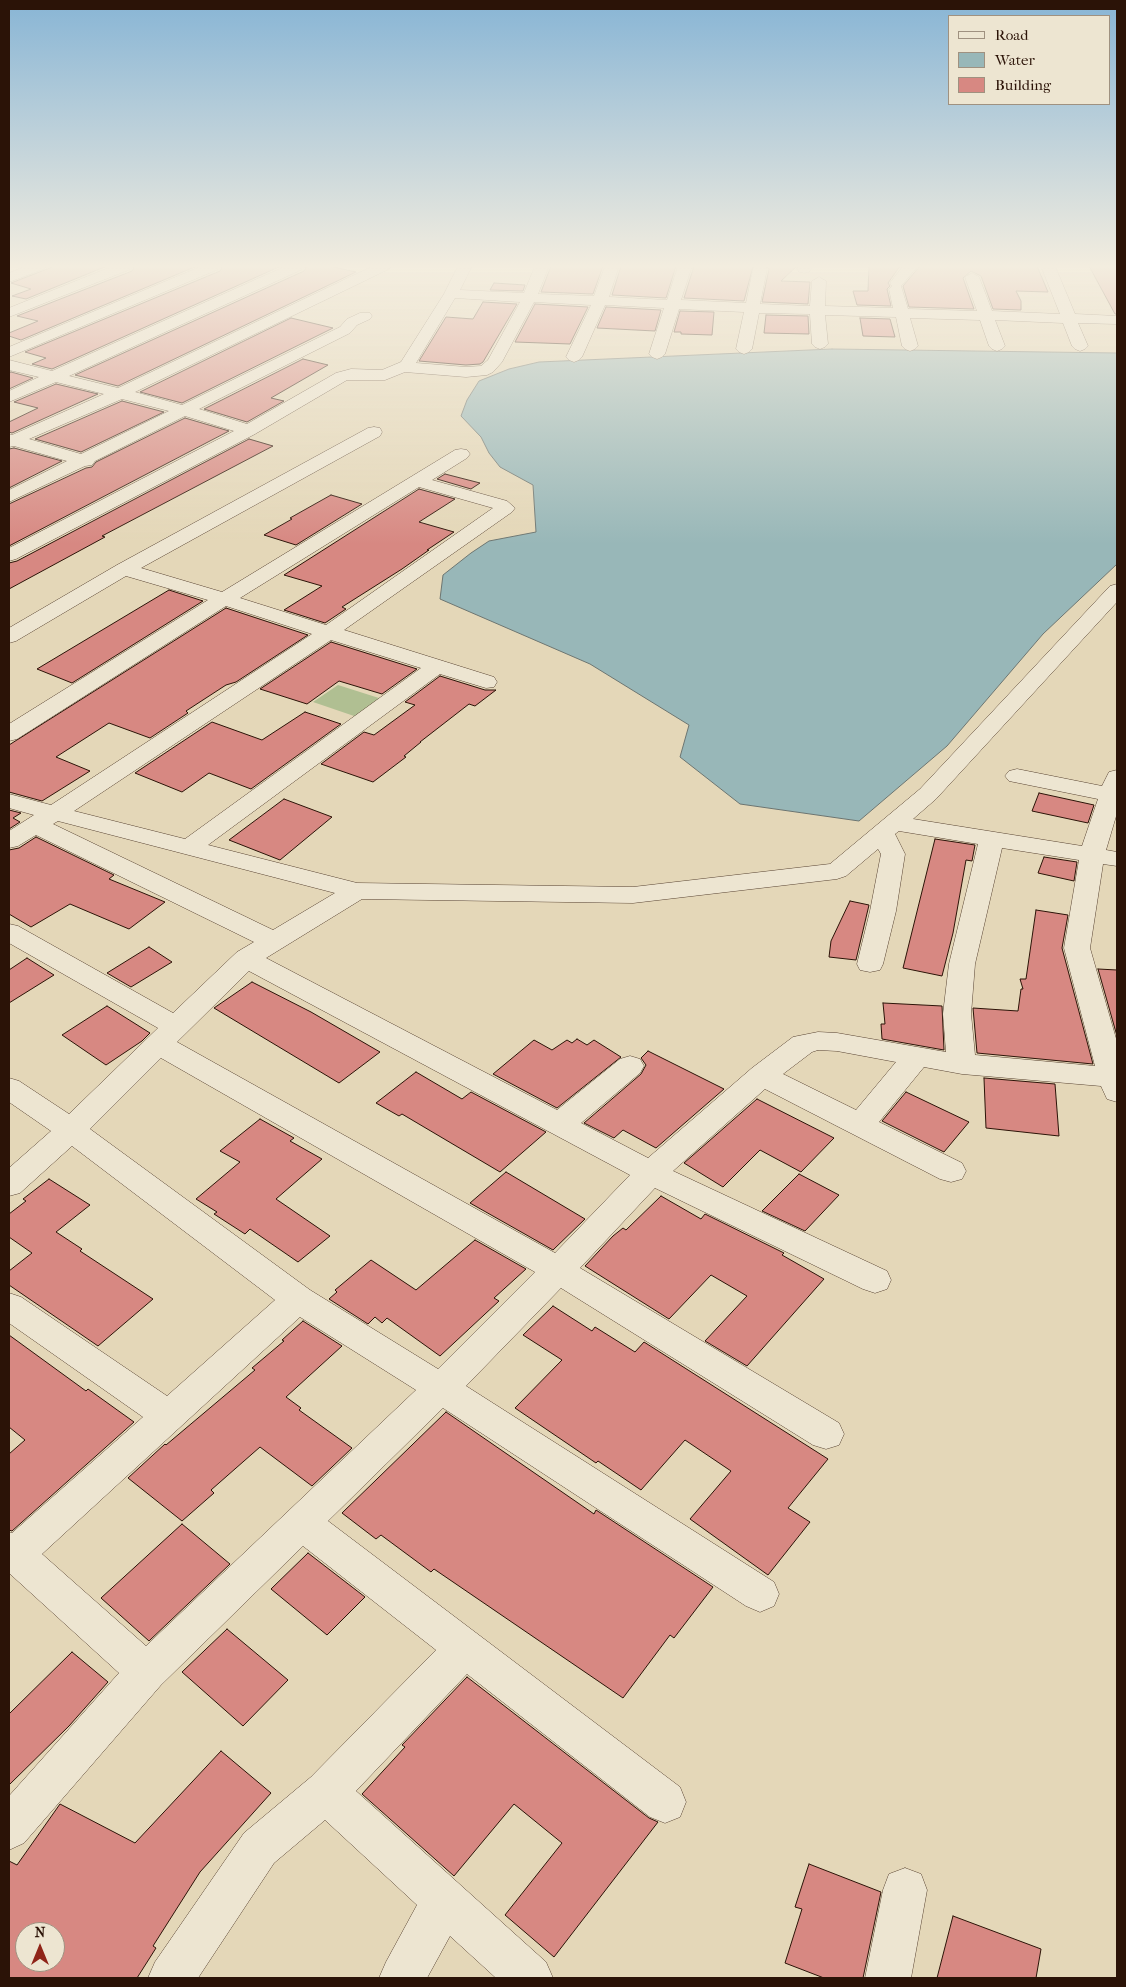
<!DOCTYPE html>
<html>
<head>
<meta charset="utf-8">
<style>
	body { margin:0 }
	#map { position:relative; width:1126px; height:1987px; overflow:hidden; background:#e4d7b8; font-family:"IM FELL French Canon",serif }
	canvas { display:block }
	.frame { position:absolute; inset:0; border:10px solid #2b1307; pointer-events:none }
	.legend { position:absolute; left:948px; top:15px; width:162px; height:90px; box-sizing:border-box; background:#ede5d1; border:1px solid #9f9180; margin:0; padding:6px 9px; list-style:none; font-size:15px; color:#2b1307 }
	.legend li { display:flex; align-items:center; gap:10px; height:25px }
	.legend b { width:25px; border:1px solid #9f9180 }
	.north { position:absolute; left:15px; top:1922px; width:50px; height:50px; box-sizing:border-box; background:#ede5d1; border:1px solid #9f9180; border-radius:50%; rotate:0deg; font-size:14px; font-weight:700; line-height:20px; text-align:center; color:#2b1307 }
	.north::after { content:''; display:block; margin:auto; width:18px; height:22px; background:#8f2418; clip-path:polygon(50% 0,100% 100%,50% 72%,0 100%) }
</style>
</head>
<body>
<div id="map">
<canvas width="1126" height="1987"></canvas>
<div class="frame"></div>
<ul class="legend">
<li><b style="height:6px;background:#ede5d1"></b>Road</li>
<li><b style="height:14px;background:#98b7b8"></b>Water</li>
<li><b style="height:14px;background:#d78882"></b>Building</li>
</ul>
<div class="north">N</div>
</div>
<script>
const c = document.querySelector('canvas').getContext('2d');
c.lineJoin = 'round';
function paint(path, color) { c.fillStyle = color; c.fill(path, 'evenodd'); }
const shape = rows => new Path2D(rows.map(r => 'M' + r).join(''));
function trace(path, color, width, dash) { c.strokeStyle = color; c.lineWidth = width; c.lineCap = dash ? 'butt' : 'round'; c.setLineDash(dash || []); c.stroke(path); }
const green = shape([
	[338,685,382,699,357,717,313,702]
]);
const water = shape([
	[832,349,1117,353,1117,564,1043,634,947,746,859,821,740,804,680,757,689,725,590,664,440,599,443,575,471,553,489,541,536,532,533,485,500,467,489,453,481,437,461,416,467,400,479,381,509,369,539,362,832,349]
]);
const building = shape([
	[55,266,107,266,26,299,12,296,31,289,11,283,55,266],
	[135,266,197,266,21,340,9,336,9,333,38,321,17,316,132,271,135,266],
	[223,266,281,266,52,369,32,364,46,358,25,352,220,271,223,266],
	[307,266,329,266,356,272,118,386,75,375,304,271,307,266],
	[551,266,603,266,593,294,541,292,551,266],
	[621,266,676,266,666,298,612,295,621,266],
	[694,266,753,266,744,301,684,298,694,266],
	[767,266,797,266,781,281,810,282,808,304,762,302,769,269,767,266],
	[869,266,900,266,888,283,890,286,887,289,891,306,857,305,853,291,868,291,869,266],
	[920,266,1037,266,1048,292,1016,291,1021,301,1021,310,993,309,981,276,971,271,963,278,974,309,909,307,903,286,920,266],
	[1089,266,1117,266,1117,314,1115,314,1089,266],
	[494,283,525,285,523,291,490,290,494,283],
	[483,302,517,304,483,362,480,364,466,365,419,361,446,317,473,319,483,302],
	[535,304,588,307,570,344,515,342,535,304],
	[606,307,661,310,655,331,597,328,606,307],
	[680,311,714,312,712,335,681,334,681,332,674,332,680,311],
	[766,315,808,316,809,334,764,333,766,315],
	[291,318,333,328,182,403,140,392,291,318],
	[860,318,890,319,895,337,863,336,860,318],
	[303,359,328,365,271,398,284,401,247,422,204,409,303,359],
	[11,372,33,378,9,389,9,373,11,372],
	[56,384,98,394,12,433,9,432,9,422,38,408,14,402,56,384],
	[122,401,164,412,81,452,35,439,122,401],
	[185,418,229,431,9,546,9,504,86,468,92,467,96,462,185,418],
	[249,439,273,446,102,536,105,537,9,589,9,563,17,561,249,439],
	[14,448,62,461,9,488,9,449,14,448],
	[445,474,480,483,471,489,437,479,445,474],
	[419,489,455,499,419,522,454,532,427,550,429,550,402,569,342,607,346,609,325,623,284,610,322,586,284,575,419,489],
	[331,495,362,504,296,545,264,535,292,519,290,518,331,495],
	[169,590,203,601,72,683,37,669,169,590],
	[226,608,308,635,236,682,226,685,186,711,188,713,150,738,109,723,56,757,90,771,42,801,9,792,9,745,226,608],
	[331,642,417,669,382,694,339,681,307,704,260,689,331,642],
	[440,676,485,690,496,690,475,706,469,704,420,742,421,742,404,756,406,757,373,782,321,764,364,732,374,735,415,705,405,702,440,676],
	[305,712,341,724,251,789,209,773,182,792,135,773,212,722,262,740,305,712],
	[1039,793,1094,805,1088,823,1032,811,1039,793],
	[284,799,332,817,280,860,229,840,284,799],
	[9,810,21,813,13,818,20,822,9,829,9,810],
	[36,837,114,875,109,879,165,902,129,929,70,904,31,927,9,914,9,850,19,848,36,837],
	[935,839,975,845,972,861,966,860,953,933,942,976,903,968,935,839],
	[1044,857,1077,862,1074,881,1038,873,1044,857],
	[850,901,869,905,856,960,829,957,831,941,850,901],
	[1036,910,1068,915,1062,948,1093,1064,977,1053,973,1008,1018,1011,1021,989,1023,989,1020,979,1026,979,1036,910],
	[149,947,172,962,131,987,107,973,149,947],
	[27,958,54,975,9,1003,9,970,27,958],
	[1098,969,1117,970,1117,1036,1098,969],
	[252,982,311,1012,380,1052,339,1083,214,1008,252,982],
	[883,1003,942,1006,944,1050,882,1039,881,1024,885,1024,883,1003],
	[107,1006,150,1033,142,1041,106,1065,62,1035,107,1006],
	[577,1039,587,1045,594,1040,621,1057,557,1108,493,1074,534,1040,552,1050,567,1040,572,1043,577,1039],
	[648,1051,724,1089,656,1148,623,1130,614,1138,584,1123,641,1074,646,1065,641,1058,648,1051],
	[416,1072,462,1099,471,1092,546,1132,500,1172,402,1114,399,1116,376,1103,416,1072],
	[984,1078,1055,1084,1059,1136,986,1128,984,1078],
	[906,1092,969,1122,944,1152,882,1121,906,1092],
	[757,1099,834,1138,801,1172,760,1150,723,1187,684,1163,757,1099],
	[260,1119,294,1138,290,1141,322,1159,276,1199,330,1236,298,1262,250,1229,245,1234,214,1214,217,1212,196,1199,240,1162,220,1151,260,1119],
	[506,1172,585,1219,553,1250,470,1203,506,1172],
	[799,1174,839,1195,805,1231,762,1211,799,1174],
	[49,1179,90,1205,56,1232,82,1249,80,1251,153,1299,98,1346,9,1285,9,1271,32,1253,9,1237,9,1214,26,1201,23,1199,49,1179],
	[661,1196,701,1219,705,1214,784,1253,782,1255,824,1279,747,1366,705,1341,747,1296,711,1275,669,1319,585,1266,613,1236,623,1228,626,1230,661,1196],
	[475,1240,526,1269,494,1298,499,1301,440,1356,387,1318,382,1323,375,1317,368,1324,329,1299,337,1292,335,1290,371,1260,416,1290,475,1240],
	[553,1306,592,1331,595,1327,635,1352,644,1342,828,1459,788,1508,810,1522,768,1575,690,1519,731,1471,685,1440,641,1490,598,1461,596,1463,515,1408,562,1360,523,1335,553,1306],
	[303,1321,342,1346,286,1397,301,1408,299,1410,352,1448,312,1486,260,1447,211,1490,214,1493,182,1521,128,1478,165,1444,166,1445,255,1370,252,1368,284,1341,282,1340,303,1321],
	[9,1335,86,1391,88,1389,134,1422,12,1531,9,1530,9,1454,25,1440,9,1427,9,1335],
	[446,1412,594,1514,596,1510,713,1587,674,1638,670,1635,623,1698,434,1569,431,1572,381,1535,376,1539,342,1513,446,1412],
	[182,1524,230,1564,149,1641,101,1598,182,1524],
	[308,1553,365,1597,327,1635,271,1589,308,1553],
	[227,1629,288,1680,243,1726,182,1672,227,1629],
	[72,1652,108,1682,69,1726,9,1785,9,1714,72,1652],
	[467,1677,649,1818,658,1822,554,1957,505,1915,562,1843,514,1804,454,1876,362,1794,405,1747,402,1745,467,1677],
	[221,1751,271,1793,200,1872,153,1946,156,1948,137,1978,9,1978,9,1861,17,1865,60,1804,135,1843,221,1751],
	[25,1932,55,1932,55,1962,25,1962,25,1932],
	[809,1864,881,1892,863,1978,824,1978,785,1963,802,1909,795,1907,809,1864],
	[953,1916,1041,1949,1036,1978,937,1978,953,1916]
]);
const minor = shape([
	[26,266,46,266,44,269,9,282,9,273,26,266],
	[113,266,133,266,131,269,9,317,9,308,113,266],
	[202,266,221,266,219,269,9,357,9,347,202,266],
	[286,266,305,266,303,269,69,376,118,388,373,266,391,266,389,269,135,392,182,405,340,327,347,319,360,313,370,313,372,316,370,319,357,325,350,333,199,409,247,424,336,373,351,369,382,370,401,362,444,294,458,266,472,266,460,290,524,293,535,266,549,266,538,294,594,296,605,266,619,266,609,297,667,300,678,266,692,266,681,300,746,303,753,269,755,266,765,266,767,269,760,304,810,306,812,281,819,277,826,281,825,306,893,308,889,289,892,286,890,283,903,266,918,266,901,286,908,309,977,311,965,277,972,273,979,277,992,311,1060,314,1041,266,1055,266,1075,314,1117,316,1117,324,1078,323,1088,346,1085,349,1080,351,1075,349,1072,346,1063,323,995,320,1005,346,1002,349,997,351,992,349,989,346,980,320,910,318,918,346,915,349,910,351,905,349,902,346,896,317,825,315,828,344,825,347,820,349,815,347,812,344,810,314,759,313,752,349,749,352,744,354,739,352,736,349,744,312,679,309,665,354,662,357,657,359,652,357,649,354,664,308,605,305,582,357,579,360,574,362,569,360,566,357,591,305,534,302,502,362,493,372,487,375,466,377,405,372,385,380,347,380,255,434,16,559,9,561,9,548,234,431,185,416,95,461,92,465,85,466,9,502,9,490,67,461,14,446,9,447,9,434,12,435,104,394,56,382,9,402,9,391,39,377,9,370,9,360,52,371,286,266],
	[455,298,520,302,488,360,481,366,466,367,416,363,455,298],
	[122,399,169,411,81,454,29,439,122,399],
	[799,266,813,266,809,272,804,273,799,272,797,269,799,266],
	[374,427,380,428,382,432,380,436,141,568,222,592,455,450,461,449,467,450,470,454,467,458,432,480,507,501,515,508,512,512,344,630,494,677,497,682,494,687,486,688,440,674,208,845,357,883,633,887,830,864,920,789,1110,586,1117,584,1117,602,936,799,913,819,1082,846,1098,799,1009,781,1005,776,1009,771,1017,769,1102,786,1109,772,1117,770,1117,813,1106,850,1117,852,1117,866,1103,864,1090,948,1117,1042,1117,1102,1107,1099,1101,1086,962,1074,924,1067,879,1122,962,1163,966,1171,962,1179,951,1182,940,1179,765,1089,673,1171,887,1271,891,1280,887,1289,875,1293,863,1289,655,1188,580,1268,839,1423,844,1434,839,1445,826,1449,813,1445,561,1288,466,1386,774,1582,779,1594,774,1606,760,1612,746,1606,443,1408,328,1521,680,1787,686,1802,680,1817,665,1823,650,1817,467,1674,356,1791,546,1962,553,1978,496,1978,450,1936,427,1978,379,1978,386,1962,417,1905,325,1820,274,1863,198,1978,148,1978,155,1962,244,1833,311,1777,436,1650,303,1546,161,1685,24,1843,9,1850,9,1796,119,1673,9,1573,9,1532,12,1533,143,1417,9,1323,9,1293,21,1297,167,1396,275,1300,72,1146,20,1193,9,1196,9,1168,51,1131,9,1102,9,1078,19,1081,69,1114,158,1028,9,943,9,924,18,926,173,1013,237,952,254,942,36,835,18,846,9,848,9,831,34,815,9,808,9,794,51,805,312,634,226,606,17,739,9,741,9,724,208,600,126,576,16,641,9,643,9,628,117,565,368,428,374,427],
	[419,487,493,508,326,625,240,598,419,487],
	[331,640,421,668,185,839,74,811,331,640],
	[58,821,335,893,273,930,53,824,58,821],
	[899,831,978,844,949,964,943,1014,946,1052,837,1033,818,1032,793,1037,752,1068,648,1158,581,1123,640,1073,644,1066,640,1059,630,1056,620,1059,557,1110,266,958,362,899,633,903,837,879,846,876,878,849,881,854,870,911,857,964,860,970,870,972,880,970,883,964,896,911,905,854,895,834,899,831],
	[1002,848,1079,860,1064,948,1095,1066,975,1055,971,1014,975,964,1002,848],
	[249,971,630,1175,555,1253,177,1042,249,971],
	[818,1050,837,1051,896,1062,856,1110,783,1074,812,1052,818,1050],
	[161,1058,535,1272,438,1369,310,1290,90,1129,161,1058],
	[300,1317,416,1390,146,1646,42,1554,300,1317],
	[905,1868,921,1874,927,1890,911,1978,865,1978,883,1890,889,1874,905,1868]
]);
paint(green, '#b0bf92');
paint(water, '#98b7b8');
trace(water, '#6c7571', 1);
paint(building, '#d78882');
trace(building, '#2b1307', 1);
trace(minor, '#594433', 1);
paint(minor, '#ede5d1');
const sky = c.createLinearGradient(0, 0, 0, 544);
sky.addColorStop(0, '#88b5d5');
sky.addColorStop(0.49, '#f3eddf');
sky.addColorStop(1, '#f3eddf00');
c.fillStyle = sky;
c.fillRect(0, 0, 1126, 544);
</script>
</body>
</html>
